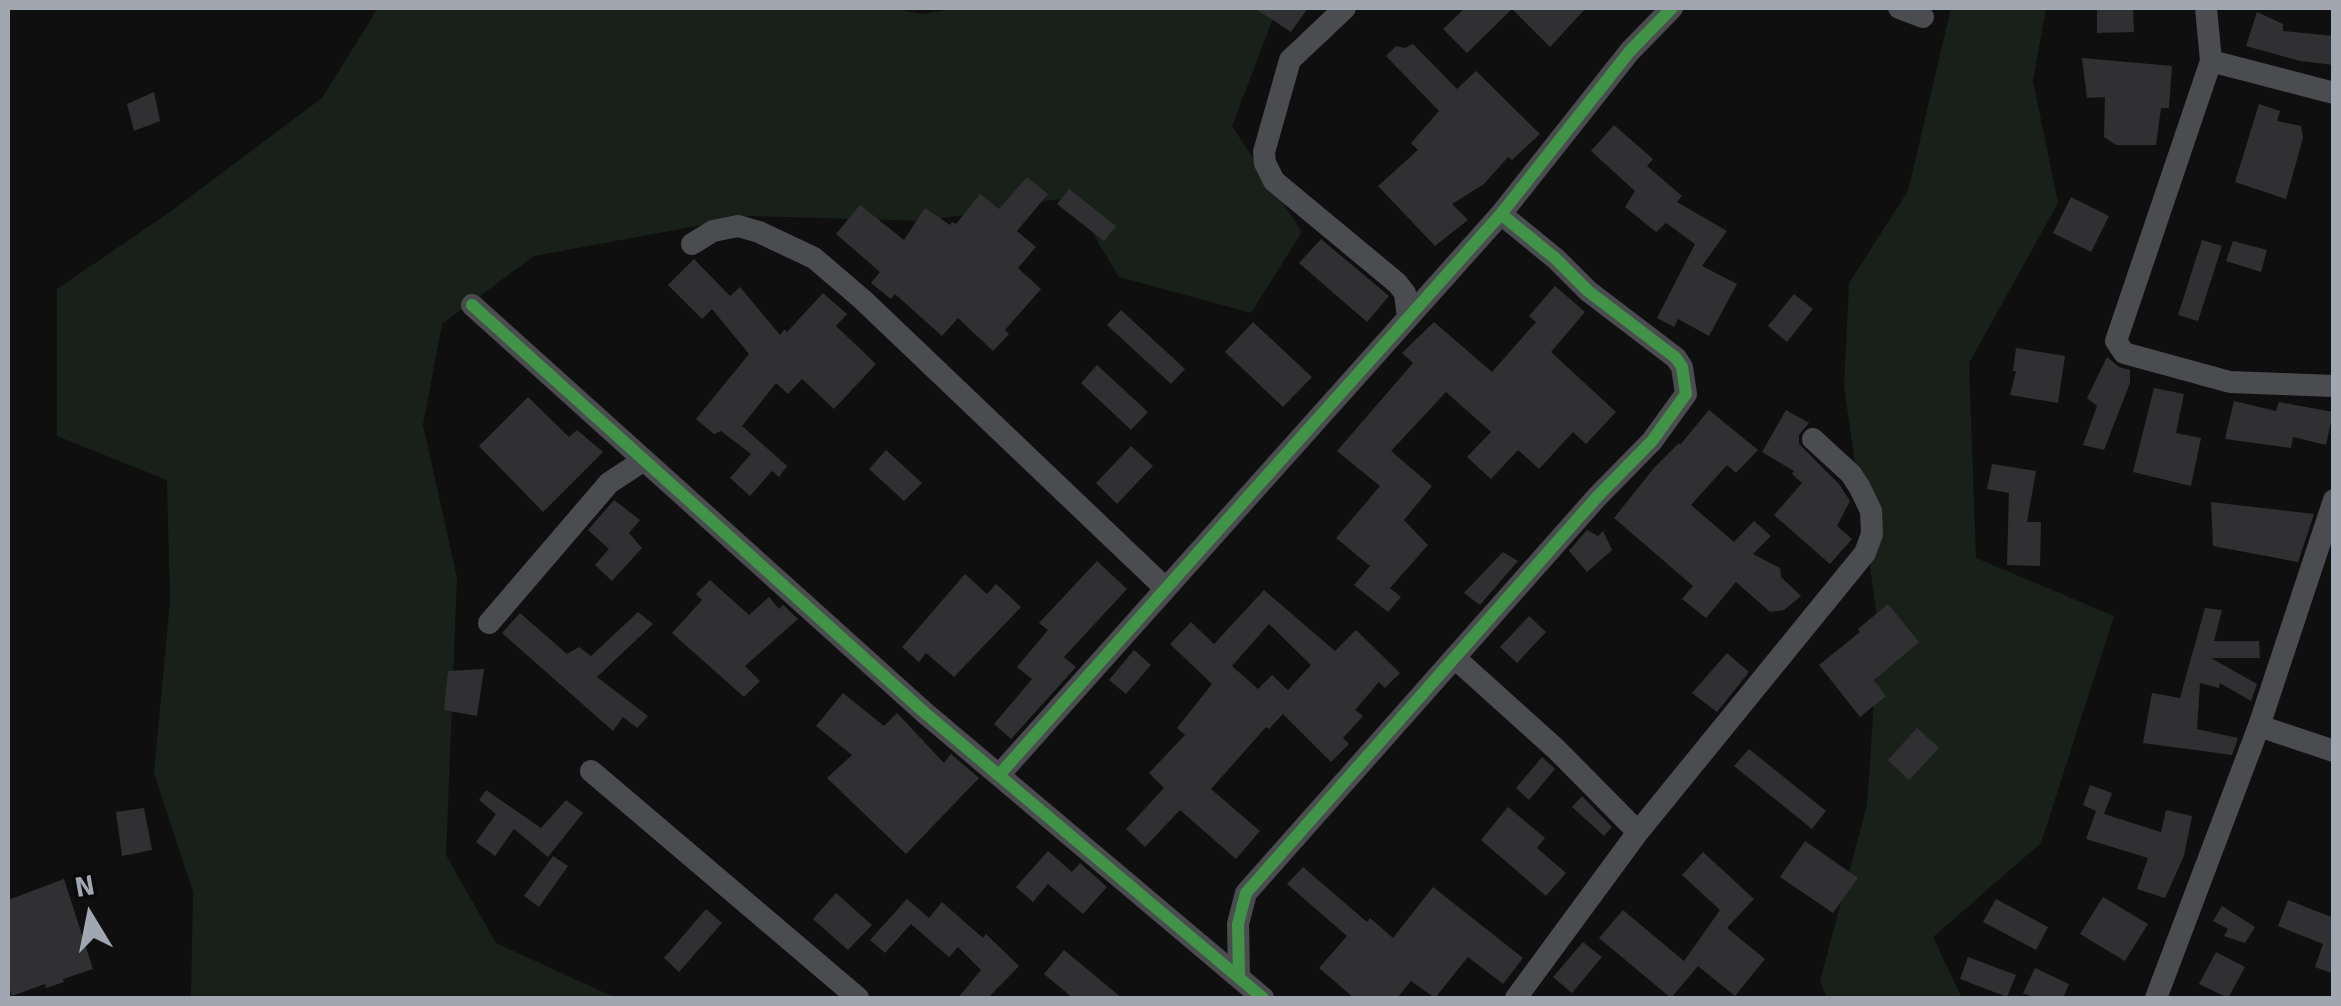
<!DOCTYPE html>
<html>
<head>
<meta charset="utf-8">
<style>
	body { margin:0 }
	#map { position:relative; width:2341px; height:1006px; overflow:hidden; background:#0f0f10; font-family:Signika,sans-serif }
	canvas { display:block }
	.frame { position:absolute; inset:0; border:10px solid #a0a7b1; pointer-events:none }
	.north { position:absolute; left:40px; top:866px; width:100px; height:100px; -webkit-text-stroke:8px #0a0a0b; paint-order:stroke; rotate:350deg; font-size:28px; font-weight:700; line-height:40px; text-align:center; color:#a0a7b1 }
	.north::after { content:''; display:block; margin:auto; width:35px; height:45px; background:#a0a7b1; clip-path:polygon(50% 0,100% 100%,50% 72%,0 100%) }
</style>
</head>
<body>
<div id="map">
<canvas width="2341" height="1006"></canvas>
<div class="frame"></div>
<div class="north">N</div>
</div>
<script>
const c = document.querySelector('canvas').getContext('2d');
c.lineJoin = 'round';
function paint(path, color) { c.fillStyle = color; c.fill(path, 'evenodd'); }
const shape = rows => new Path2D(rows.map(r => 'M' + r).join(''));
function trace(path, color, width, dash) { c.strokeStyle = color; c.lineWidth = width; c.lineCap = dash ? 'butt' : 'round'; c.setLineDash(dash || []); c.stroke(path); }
const green = shape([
	[378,8,891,8,922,14,959,8,1277,8,1232,126,1302,232,1251,313,1119,277,1071,197,925,221,751,216,534,256,442,324,423,425,457,578,446,855,496,943,616,998,191,998,193,892,154,773,170,601,167,480,57,436,57,289,170,212,322,98],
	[1951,8,2046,8,2033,81,2058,203,1969,363,1976,558,2114,616,2041,843,1933,937,1962,998,1827,998,1820,981,1867,805,1879,630,1844,387,1849,283,1908,191]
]);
const building = shape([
	[1254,8,1308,8,1291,32],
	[1465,8,1586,8,1550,47,1512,9,1467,53,1443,29],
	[2097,8,2133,8,2134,32,2097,33],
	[2257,12,2283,24,2283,31,2334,36,2334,65,2300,61,2246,46],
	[1413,44,1457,89,1476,71,1540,134,1512,160,1508,157,1484,184,1452,204,1468,220,1435,246,1378,186,1418,150,1411,143,1439,111,1386,56,1396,46,1405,48],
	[2082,58,2172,66,2169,108,2161,108,2156,145,2116,145,2104,137,2105,97,2087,98],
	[154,92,160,121,134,131,127,104],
	[2259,104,2280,111,2277,121,2301,126,2303,138,2286,199,2235,182],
	[1614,125,1653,159,1647,166,1682,196,1677,202,1727,231,1702,266,1737,284,1709,336,1678,319,1674,327,1657,318,1695,244,1666,223,1656,232,1625,207,1635,191,1591,151],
	[1027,177,1048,194,1017,231,1036,247,1018,268,1041,289,1005,330,1009,334,993,351,958,318,942,336,895,294,891,299,871,283,880,272,836,234,860,205,904,240,925,208,950,225,952,222,956,224,980,194,999,209],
	[1069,189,1116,226,1104,241,1057,204],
	[2071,197,2109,216,2091,252,2053,233],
	[1321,239,1389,296,1367,322,1299,263],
	[2202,240,2222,246,2198,321,2178,315],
	[2233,241,2267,250,2261,272,2226,261],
	[694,259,730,296,740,287,780,335,785,329,787,332,823,293,847,314,836,326,876,364,834,409,802,379,788,394,776,383,742,426,787,466,779,477,772,471,750,496,730,478,751,454,721,431,714,434,696,419,749,354,712,309,702,319,668,285],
	[1555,286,1585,312,1551,352,1616,412,1586,444,1573,432,1539,469,1518,450,1491,479,1467,457,1491,432,1446,392,1391,451,1432,486,1404,520,1428,545,1390,588,1401,597,1388,612,1354,585,1370,566,1336,538,1380,486,1337,451,1413,363,1402,353,1434,322,1492,372,1536,322,1529,316],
	[1794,294,1813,309,1787,342,1768,326],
	[1121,310,1185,369,1171,384,1107,325],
	[1253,322,1312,377,1283,407,1225,352],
	[2016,348,2065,356,2058,403,2010,395,2016,371,2013,371],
	[2107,357,2119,367,2130,370,2130,383,2104,450,2083,445,2097,406,2087,398],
	[1097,365,1148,412,1131,430,1081,383],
	[2154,388,2184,394,2176,433,2201,438,2191,486,2133,472],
	[528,397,569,437,577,430,603,452,543,512,479,446],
	[2234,401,2276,411,2279,402,2333,412,2326,445,2293,437,2291,448,2225,439],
	[1709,410,1758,450,1736,473,1727,465,1691,505,1734,542,1754,521,1771,536,1753,554,1780,568,1781,577,1801,596,1784,610,1770,612,1736,582,1706,618,1682,599,1693,586,1614,518,1654,468,1679,443,1680,445],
	[1786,410,1809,423,1799,435,1799,444,1839,484,1850,501,1837,526,1852,539,1830,564,1774,515,1802,483,1792,474,1794,471,1762,452],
	[1131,446,1153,466,1117,504,1096,483],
	[886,450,922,483,904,501,869,469],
	[1992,464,2036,471,2027,522,2041,522,2040,566,2007,565,2009,493,1987,489],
	[614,500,640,520,629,533,642,548,612,581,595,565,609,549,588,530],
	[2211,502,2314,514,2298,562,2213,546],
	[1587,530,1598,536,1603,531,1612,550,1587,572,1569,551],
	[1503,552,1518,561,1480,605,1464,593],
	[1097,561,1127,589,1064,657,1076,667,1011,739,994,724,1032,679,1017,667,1048,630,1039,623],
	[965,574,987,594,996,584,1021,607,954,677,926,653,919,662,902,647],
	[710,580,749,615,769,597,779,609,783,605,798,619,745,666,760,681,744,697,672,633,702,600,696,594],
	[1264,590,1335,651,1356,630,1400,673,1385,688,1379,682,1355,710,1363,716,1343,738,1349,744,1331,762,1283,714,1269,729,1266,727,1211,789,1260,831,1236,859,1180,810,1145,847,1126,829,1164,788,1149,773,1185,735,1177,728,1212,684,1170,644,1191,622,1214,644],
	[1269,624,1311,665,1288,690,1272,675,1258,689,1232,666],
	[1888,604,1919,642,1874,680,1886,696,1860,717,1819,665,1860,632,1858,629],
	[2205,608,2222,610,2214,641,2259,641,2260,658,2211,658,2257,684,2251,701,2220,683,2219,688,2200,683,2197,729,2238,738,2232,755,2143,743,2152,693,2180,698],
	[638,612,653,624,597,677,648,716,637,728,623,717,613,731,502,633,520,613,567,654,579,647,591,656],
	[1529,616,1546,632,1517,663,1500,647],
	[1134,650,1151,665,1126,694,1109,680],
	[1727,653,1749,672,1717,712,1692,693],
	[484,669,477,716,444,710,448,671],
	[843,693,884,726,897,713,944,763,951,754,979,778,906,854,827,778,852,755,816,726],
	[1917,728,1939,748,1909,780,1888,760],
	[1749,749,1826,811,1812,829,1734,766],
	[1542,757,1555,769,1529,800,1516,788],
	[2090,785,2112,793,2104,814,2161,832,2166,810,2192,816,2184,856,2165,898,2137,889,2148,858,2086,839,2096,811,2083,805],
	[486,790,541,828,566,800,583,813,548,857,514,829,495,856,476,842,496,814,479,800],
	[1582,796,1612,827,1604,836,1572,807],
	[1508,807,1545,838,1537,848,1566,873,1546,896,1481,840],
	[144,808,152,850,122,856,116,812],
	[1805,841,1858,878,1833,913,1780,877],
	[1048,851,1072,872,1080,863,1107,887,1083,914,1048,884,1033,902,1016,887],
	[1703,852,1754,899,1727,928,1765,959,1735,996,1698,966,1671,998,1599,938,1623,910,1684,961,1720,910,1682,875],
	[553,856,568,866,539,907,524,896],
	[1303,867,1367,922,1370,918,1393,938,1433,887,1523,958,1503,984,1468,957,1435,998,1411,981,1397,998,1354,998,1319,968,1347,936,1287,884],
	[64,879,93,969,63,979,64,982,46,988,45,984,12,996,8,985,8,900],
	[836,893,872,925,848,950,813,919],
	[2103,897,2148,924,2125,961,2080,934],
	[907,899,929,918,942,902,983,938,986,934,1019,966,988,998,958,998,981,970,958,947,949,957,911,924,885,953,870,940],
	[1996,899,2048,927,2036,950,1983,922],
	[2288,900,2334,918,2334,974,2315,967,2323,944,2278,926],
	[2222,906,2255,927,2245,943,2224,936,2228,929,2213,921],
	[706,909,722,923,679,972,664,958],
	[1583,942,1602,957,1572,993,1553,977],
	[1064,950,1122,998,1073,998,1044,974],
	[2216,952,2245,967,2228,998,2199,984],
	[1968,957,2016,975,2007,997,1960,979],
	[2035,968,2069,984,2063,998,2035,998,2023,993]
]);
const minor = shape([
	[1345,8,1290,60,1264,152,1265,163,1274,181,1397,283,1405,293,1408,318],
	[1899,8,1923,17],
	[2206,8,2211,61,2116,341,2124,353,2230,382,2334,386],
	[2211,61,2334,93],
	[692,244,713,231,738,226,759,232,814,258,862,299,1165,588],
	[472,305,925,713,1263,998],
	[489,623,609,483,644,460],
	[1455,658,1557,750,1638,832],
	[2259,726,2334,751],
	[591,771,858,998],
	[999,775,1501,214,1630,51,1672,8],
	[1239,977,1238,924,1246,893,1597,497,1652,441,1686,394,1682,367,1676,358,1588,291,1556,259,1501,214],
	[1516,998,1638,832,1865,553,1872,534,1871,511,1860,488,1851,474,1813,439],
	[2156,998,2259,726,2334,500]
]);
const cycleway = shape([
	[472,305,925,713,1263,998],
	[999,775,1501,214,1630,51,1672,8],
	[1239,977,1238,924,1246,893,1597,497,1652,441,1686,394,1682,367,1676,358,1588,291,1556,259,1501,214]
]);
paint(green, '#19201a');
paint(building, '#303032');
trace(minor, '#4a4c4f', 22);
trace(cycleway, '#419447', 12);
</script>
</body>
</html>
